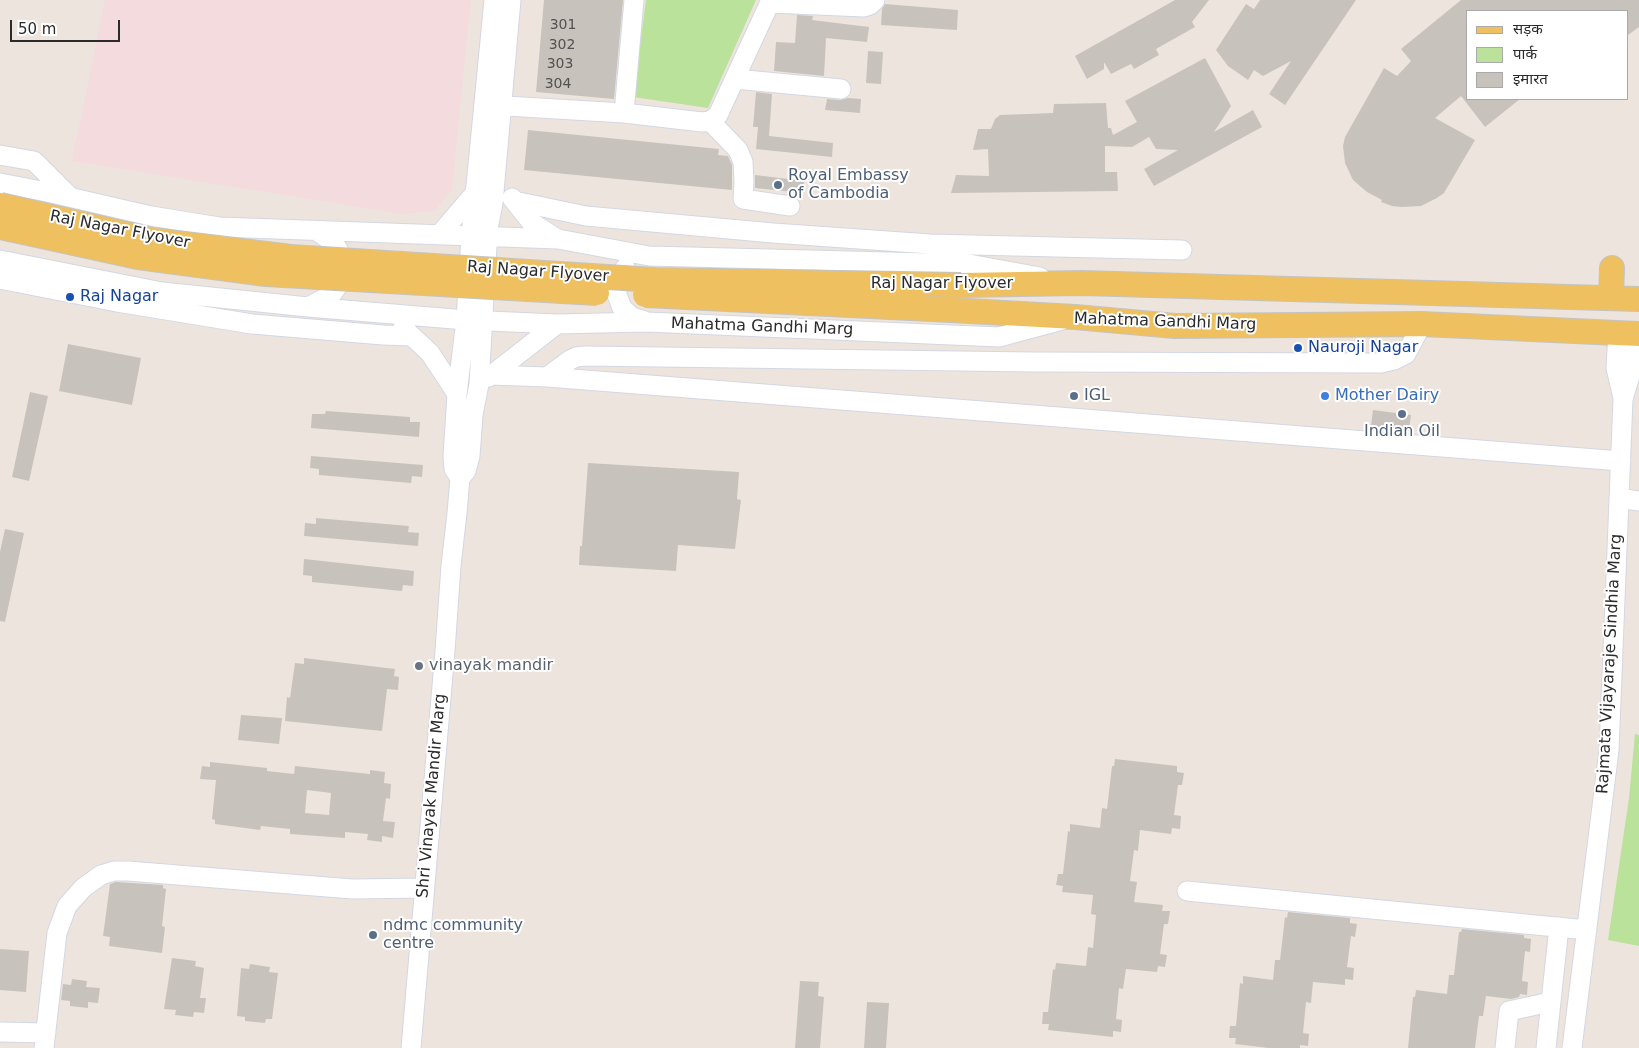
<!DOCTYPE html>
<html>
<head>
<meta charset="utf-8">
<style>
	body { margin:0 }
	#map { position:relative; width:1639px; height:1048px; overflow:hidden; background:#ede5dd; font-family:"DejaVu Sans","Noto Sans Devanagari",sans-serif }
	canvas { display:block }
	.legend { position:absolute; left:1466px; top:10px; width:162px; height:90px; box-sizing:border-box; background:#fff; border:1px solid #aaa; margin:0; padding:6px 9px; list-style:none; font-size:15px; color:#2b2b2b }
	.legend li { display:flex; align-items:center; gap:10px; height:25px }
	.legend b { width:25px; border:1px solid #aaa }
	.scale { position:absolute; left:10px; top:20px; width:110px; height:22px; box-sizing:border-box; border:2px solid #2b2b2b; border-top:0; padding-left:6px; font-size:15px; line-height:18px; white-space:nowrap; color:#2b2b2b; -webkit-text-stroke:4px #fff; paint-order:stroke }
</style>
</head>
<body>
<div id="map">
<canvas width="1639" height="1048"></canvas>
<ul class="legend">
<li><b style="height:6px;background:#efc060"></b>सड़क</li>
<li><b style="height:14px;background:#bae29b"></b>पार्क</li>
<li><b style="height:14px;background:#c8c2bd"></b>इमारत</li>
</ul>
<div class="scale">50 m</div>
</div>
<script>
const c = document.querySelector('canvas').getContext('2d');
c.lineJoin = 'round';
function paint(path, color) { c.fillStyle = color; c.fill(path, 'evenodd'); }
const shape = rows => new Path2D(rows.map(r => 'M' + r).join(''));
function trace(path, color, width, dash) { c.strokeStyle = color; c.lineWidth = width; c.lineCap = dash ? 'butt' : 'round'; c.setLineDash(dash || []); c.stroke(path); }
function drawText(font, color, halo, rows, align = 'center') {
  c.font = font + ' "DejaVu Sans",sans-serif'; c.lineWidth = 4; c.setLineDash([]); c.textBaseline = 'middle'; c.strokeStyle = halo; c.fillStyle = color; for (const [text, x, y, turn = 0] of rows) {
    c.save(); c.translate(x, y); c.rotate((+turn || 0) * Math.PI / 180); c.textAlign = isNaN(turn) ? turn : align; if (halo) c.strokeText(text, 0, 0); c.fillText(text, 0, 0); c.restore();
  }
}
const medical = shape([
	[105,0,471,0,452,190,434,211,402,214,72,161]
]);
const green = shape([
	[646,0,756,0,708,108,633,97],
	[1635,734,1639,735,1639,946,1608,940,1629,798]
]);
const building = shape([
	[544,0,623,0,614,99,536,92],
	[1175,0,1209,0,1192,22,1195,27,1156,49,1159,55,1134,69,1131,64,1111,74,1104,62,1104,69,1087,79,1075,56],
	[1260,0,1356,0,1285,105,1269,94,1291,61,1263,76,1254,70,1248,80,1228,66,1216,50,1246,4,1254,9],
	[1461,0,1639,0,1639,27,1628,35,1628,11,1468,11,1468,99,1520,99,1485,127,1461,96,1435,118,1475,140,1444,193,1437,198,1421,206,1402,207,1392,206,1381,202,1382,200,1367,192,1353,180,1345,163,1343,146,1345,137,1384,68,1397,76,1411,61,1401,49],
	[885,4,958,10,957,30,881,25,882,9],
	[797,15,813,16,812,20,869,27,867,42,826,38,824,76,774,71,776,42,795,43],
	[868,51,883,52,881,84,866,83],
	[1205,58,1231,106,1214,132,1253,110,1262,127,1154,186,1144,169,1178,150,1156,149,1149,137,1132,147,1105,146,1105,172,1117,172,1118,191,951,193,956,175,989,176,988,149,973,150,978,129,991,129,995,119,1000,115,1053,113,1054,104,1106,103,1108,128,1111,128,1113,135,1137,122,1125,101],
	[756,92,772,94,769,136,833,143,832,157,756,149,758,127,753,127],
	[848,98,861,99,860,113,825,110,827,99,840,100],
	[528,130,719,149,718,155,728,156,732,165,732,190,524,170],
	[755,175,804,181,803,193,755,188],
	[68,344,141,358,132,405,59,391],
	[30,392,48,396,29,481,12,477],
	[1373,410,1411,415,1409,431,1371,426],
	[326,411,410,417,410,422,420,422,419,437,311,428,312,414,325,414],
	[311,456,423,465,422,477,412,476,411,483,319,475,319,469,310,468],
	[588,463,739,472,737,499,741,500,735,549,678,545,676,571,579,565,580,546,582,546],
	[316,518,409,526,408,532,419,533,418,546,304,536,305,523,316,524],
	[5,529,24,533,5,622,0,621,0,552],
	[304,559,414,571,413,586,403,585,402,591,312,582,312,576,303,575],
	[304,658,395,669,394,676,399,677,398,690,387,689,382,731,285,721,287,697,290,698,295,663,304,664],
	[241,715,282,718,279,744,238,740],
	[1115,759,1177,766,1177,772,1184,773,1182,785,1178,785,1174,815,1181,816,1180,829,1172,828,1171,834,1140,830,1138,851,1134,850,1130,881,1137,882,1134,902,1163,905,1162,911,1170,911,1168,924,1164,924,1160,954,1167,955,1165,967,1158,966,1157,972,1126,969,1123,989,1119,988,1116,1019,1122,1020,1121,1032,1113,1031,1113,1037,1048,1030,1049,1024,1042,1024,1043,1012,1048,1012,1053,969,1055,970,1056,963,1086,966,1088,947,1093,948,1096,915,1091,914,1093,895,1062,892,1063,886,1056,885,1058,874,1063,874,1068,831,1070,832,1070,824,1100,828,1102,808,1107,809,1112,766,1114,766],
	[210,762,267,768,267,771,294,774,295,766,370,774,370,770,385,772,384,783,391,784,390,799,386,798,383,821,395,822,393,838,382,836,382,842,367,840,368,834,345,832,345,838,290,834,290,829,261,826,260,830,215,824,215,820,212,819,216,780,200,779,202,766,210,767],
	[307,790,331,793,329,815,305,813],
	[116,882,163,885,163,888,166,889,162,926,165,927,162,953,109,946,110,937,103,936,110,884],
	[1288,912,1350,918,1350,923,1357,924,1355,937,1351,936,1347,967,1354,968,1353,980,1345,979,1345,985,1313,982,1311,1003,1306,1002,1303,1033,1309,1034,1308,1046,1300,1045,1300,1048,1269,1048,1235,1044,1236,1038,1229,1038,1230,1026,1236,1026,1240,983,1243,984,1243,976,1273,980,1275,960,1280,960,1285,917,1287,918],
	[1462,929,1524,935,1524,938,1531,939,1530,952,1525,951,1522,981,1528,982,1527,995,1520,994,1519,997,1511,999,1486,996,1483,1016,1479,1016,1475,1048,1408,1048,1413,997,1415,997,1416,990,1447,994,1449,975,1454,975,1459,932,1461,932],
	[0,949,29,951,26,992,0,990],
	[172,958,196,961,195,966,204,968,200,998,206,998,204,1013,194,1012,193,1017,175,1015,176,1010,164,1009],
	[250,964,270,967,269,972,278,973,272,1019,266,1019,265,1023,245,1021,245,1017,237,1016,241,968,249,969],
	[72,979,87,981,86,987,100,988,98,1003,88,1002,88,1008,70,1006,70,1001,61,1000,63,984,71,985],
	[800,981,819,982,818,996,824,997,820,1048,795,1048],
	[867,1002,889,1003,886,1048,864,1048]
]);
const minor = shape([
	[770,3,864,7,870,5,875,0],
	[735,79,841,89],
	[489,105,624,113,702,122,710,121,718,115,771,0],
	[624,113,634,0],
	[710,121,738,150,743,162,744,182,743,199,790,206],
	[0,155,34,161,70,197],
	[0,183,47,192,151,216,219,227,558,239,649,256,969,264,1040,277],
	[512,198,531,222,556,238],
	[514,201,586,216,773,233,930,244,1182,250],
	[440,234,476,192],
	[0,260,162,292,308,307,466,320,557,324,646,322,999,337,1062,320],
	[625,268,617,281,617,295,622,308,632,317,645,321],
	[0,279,117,302,252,324,383,335,411,336],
	[308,307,331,295,337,287,342,278,342,266,338,249,331,241,317,231],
	[403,328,430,353,457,394],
	[1618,333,1616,368,1623,398],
	[490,375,547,377,1621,461],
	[489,377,557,324],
	[547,377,570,360,576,357,585,356,1033,362,1381,363,1394,360,1406,354,1422,324],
	[460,478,454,469,453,456,457,394,466,320,471,237,494,0],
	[1619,498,1639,501],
	[1187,891,1587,930],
	[0,1032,46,1033],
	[44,1048,57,933,67,906,83,888,101,875,114,871,128,871,352,889,424,888],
	[411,1048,445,651,451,566,457,513,460,478,466,471,470,456,473,415,479,384,488,229,493,203,511,0],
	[1505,1048,1509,1011,1550,1002],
	[1546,1048,1559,927],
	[1572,1048,1609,750,1623,399,1633,366,1635,334]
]);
const major = shape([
	[961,285,1081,283,1639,299],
	[1611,298,1612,268],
	[951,310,1075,317,1175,326,1422,324,1639,334]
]);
const majorBridge = shape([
	[0,205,152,240,291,257,655,280,961,285],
	[0,227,138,257,266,274,597,293],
	[645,295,951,310]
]);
const markers = [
	[778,185,5,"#5c6f8a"],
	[70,297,5,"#1a4fb4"],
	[1298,348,5,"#1a4fb4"],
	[1074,396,5,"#5c6f8a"],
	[1325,396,5,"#3f7fe0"],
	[1402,414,5,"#5c6f8a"],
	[419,666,5,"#6b7280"],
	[373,935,5,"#5c6f8a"]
];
const numberNames = [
	["301",563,25],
	["302",562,45],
	["303",560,64],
	["304",558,84]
];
const serviceNames = [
	["Royal Embassy",788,176],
	["of Cambodia",788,194],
	["IGL",1084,396],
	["Indian Oil",1402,432,"center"],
	["ndmc community",383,926],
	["centre",383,944]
];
const streetNames = [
	["Raj Nagar Flyover",120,230,11],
	["Raj Nagar Flyover",538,272,4],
	["Raj Nagar Flyover",942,284],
	["Mahatma Gandhi Marg",1165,322,2],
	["Mahatma Gandhi Marg",762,327,2],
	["Rajmata Vijayaraje Sindhia Marg",1610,664,-87],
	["Shri Vinayak Mandir Marg",432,796,-85]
];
const transitNames = [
	["Raj Nagar",80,297],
	["Nauroji Nagar",1308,348]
];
const shopNames = [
	["Mother Dairy",1335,396]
];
const worshipNames = [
	["vinayak mandir",429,666]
];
paint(medical, '#f3dbde');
paint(green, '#bae29b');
paint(building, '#c8c2bd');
trace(minor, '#d3d7e3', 21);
trace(major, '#c4c4c4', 26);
trace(minor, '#fff', 19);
trace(major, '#efc060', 24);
trace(majorBridge, '#c4c4c4', 26, []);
trace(majorBridge, '#efc060', 24);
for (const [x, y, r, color] of markers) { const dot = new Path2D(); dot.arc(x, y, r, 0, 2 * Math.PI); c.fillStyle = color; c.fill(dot); trace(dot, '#fff', 2); }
drawText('14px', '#525150', null, numberNames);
drawText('16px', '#4e5e75', '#fff', serviceNames, 'left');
drawText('16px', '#2b2b2b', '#fff', streetNames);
drawText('16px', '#164399', '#fff', transitNames, 'left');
drawText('16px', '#366cbe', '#fff', shopNames, 'left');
drawText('16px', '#5b616d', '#fff', worshipNames, 'left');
</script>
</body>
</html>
